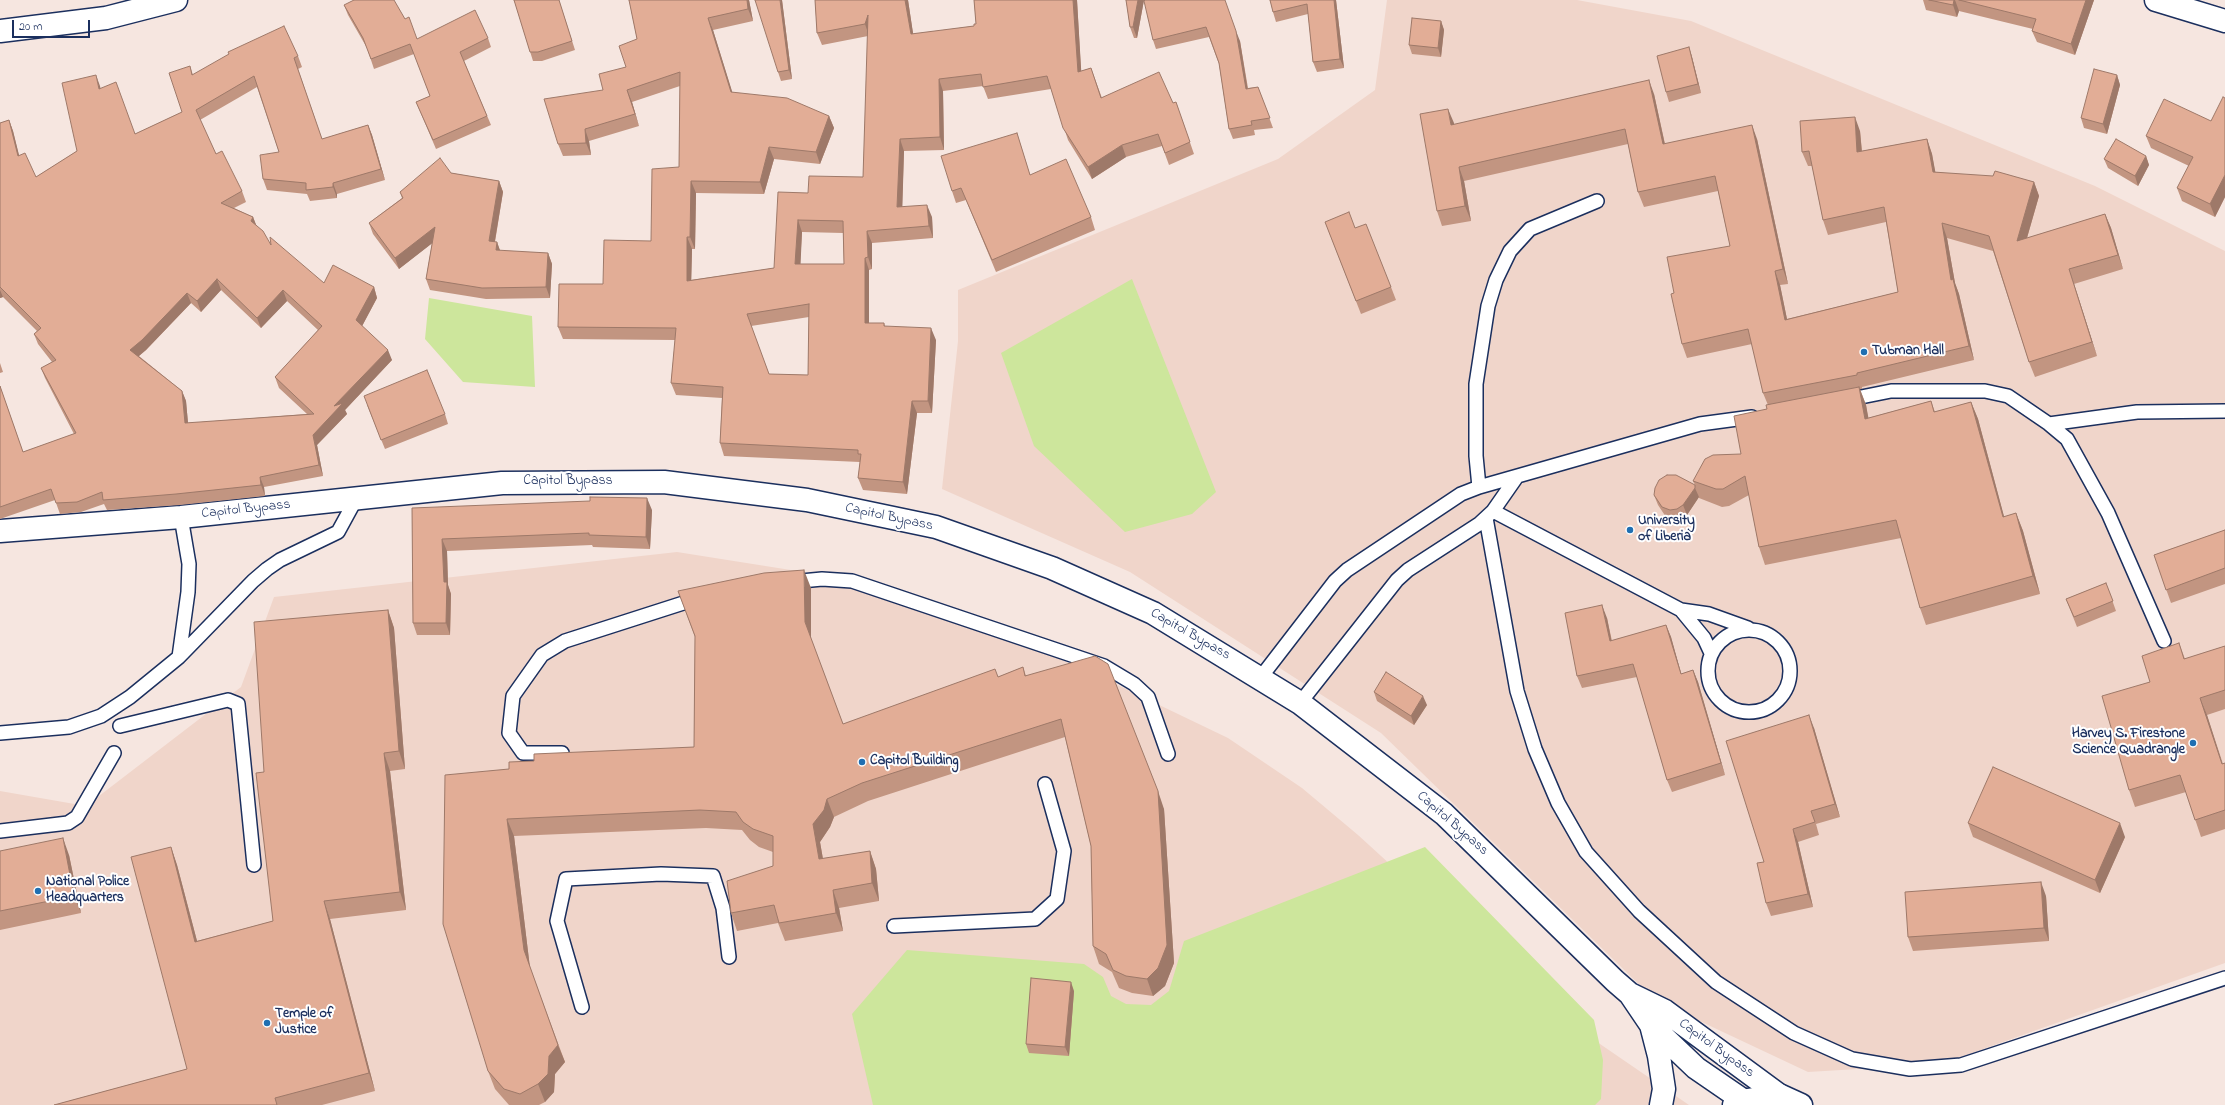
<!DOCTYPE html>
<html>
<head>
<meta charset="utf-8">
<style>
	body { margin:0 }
	#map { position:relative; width:2225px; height:1105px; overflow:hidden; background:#f6e6e0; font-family:"Indie Flower",sans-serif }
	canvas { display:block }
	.scale { position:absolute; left:12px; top:20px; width:78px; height:18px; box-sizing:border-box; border:2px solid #1b2f5e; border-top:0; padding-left:5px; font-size:12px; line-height:14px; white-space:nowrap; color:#1b2f5e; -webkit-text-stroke:3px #fff; paint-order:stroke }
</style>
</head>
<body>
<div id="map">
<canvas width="2225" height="1105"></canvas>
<div class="scale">20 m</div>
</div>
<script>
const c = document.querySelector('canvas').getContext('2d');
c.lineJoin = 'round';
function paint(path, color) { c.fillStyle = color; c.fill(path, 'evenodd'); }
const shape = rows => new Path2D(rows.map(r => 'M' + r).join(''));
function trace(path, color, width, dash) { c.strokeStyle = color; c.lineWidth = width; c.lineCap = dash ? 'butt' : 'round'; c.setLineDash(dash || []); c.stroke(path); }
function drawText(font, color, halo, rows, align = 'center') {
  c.font = font + ' "Indie Flower",sans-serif'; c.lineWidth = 4; c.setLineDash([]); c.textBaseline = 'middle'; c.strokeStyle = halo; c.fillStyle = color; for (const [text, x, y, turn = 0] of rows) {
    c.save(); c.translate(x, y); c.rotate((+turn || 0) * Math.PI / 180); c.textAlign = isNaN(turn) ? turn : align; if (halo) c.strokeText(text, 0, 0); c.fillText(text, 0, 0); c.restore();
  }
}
const built = shape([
	[1387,0,1577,0,1691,21,2095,186,2225,251,2225,963,1941,1064,1808,1072,1655,1000,1381,733,1130,572,942,489,958,341,958,290,1278,159,1375,90],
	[677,552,797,571,943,607,1103,678,1228,738,1302,788,1358,835,1549,1009,1689,1105,0,1105,0,791,86,806,241,687,274,597]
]);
const green = shape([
	[1132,279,1216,492,1192,514,1125,532,1034,446,1001,353],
	[429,298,532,316,535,387,463,382,425,339],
	[1425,847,1594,1020,1603,1060,1601,1099,1595,1105,873,1105,852,1014,907,950,1084,964,1103,977,1111,996,1126,1004,1151,1005,1169,991,1184,941]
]);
const service = shape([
	[1846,400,1891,391,1985,391,2008,396,2049,424,2137,412,2225,411],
	[2049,424,2067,439,2108,513,2164,641],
	[1479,487,1476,456,1476,384,1488,306,1496,280,1510,251,1530,229,1597,201],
	[1493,511,1681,610,1704,638,1711,653],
	[1486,518,1517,691,1535,749,1558,803,1586,852,1639,911,1716,982,1794,1033,1852,1059,1910,1069,1961,1065,2225,978],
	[791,582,822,579,852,581,1104,666,1134,684,1148,697,1168,754],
	[1681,610,1709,614,1748,628],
	'1708 671a41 41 0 1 1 82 0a41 41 0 1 1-82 0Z',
	[179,657,253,581,267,569,280,560,338,532,356,499],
	[1261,677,1335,581,1347,570,1461,494,1479,487,1700,424,1752,417],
	[1300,703,1397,580,1408,570,1479,524,1493,511,1516,478],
	[120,726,228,700,238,704,254,865],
	[0,733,69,727,101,716,130,697,179,657,188,592,189,564,181,517],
	[562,753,523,753,509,733,513,696,542,655,565,641,699,598],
	[0,831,68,823,77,817,114,753],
	[894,926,1035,919,1057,899,1064,851,1045,784],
	[582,1007,557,921,566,879,661,874,713,876,723,908,729,957]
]);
const tertiary = shape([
	[2156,0,2225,21],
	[0,31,106,18,176,0]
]);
const secondary = shape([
	[1734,1105,1741,1101,1779,1095]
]);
const trunk = shape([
	[0,531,181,517,502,483,664,482,807,500,936,527,1052,568,1153,613,1300,703,1444,814,1615,981,1630,994,1665,1011,1779,1095,1801,1105],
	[1630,994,1651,1025,1696,1068,1750,1105],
	[1651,1025,1659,1056,1664,1089,1661,1105]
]);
const wall = shape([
	[514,0,559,0,575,50,542,61,533,61],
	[629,0,749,0,753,21,713,30,732,92,829,116,834,128,820,164,774,159,764,194,696,193,695,249,692,249,691,280,774,268,808,193,863,177,868,36,822,45,817,33,815,0,908,0,913,34,974,26,976,24,974,0,1077,0,1081,71,1091,68,1102,98,1173,103,1176,102,1194,154,1169,165,1162,146,1126,157,1092,179,1068,140,1051,89,988,99,983,86,943,91,944,150,904,151,902,207,932,217,933,238,872,243,872,269,869,270,869,323,884,323,885,326,936,340,932,413,917,413,907,494,863,490,858,478,860,462,724,456,720,443,722,398,676,395,671,383,675,340,563,339,558,327,603,284,651,241,679,167,680,86,632,102,639,126,589,141,591,155,563,156,558,144,603,90,626,67,637,39],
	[802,232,843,233,844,264,800,264],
	[809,317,808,375,769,374,751,326],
	[782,0,792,79,781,81,778,72],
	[1126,0,1144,0,1137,38,1134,38,1130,27],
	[1145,0,1240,41,1248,88,1258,87,1273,128,1254,130,1255,135,1233,139,1229,129,1219,64,1209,37,1156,49,1153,40],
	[1270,0,1336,0,1344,68,1317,72,1313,62,1308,14,1276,22,1273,12],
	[1923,0,2094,0,2075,55,2037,42,2032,31,2033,29,1959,11,1957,17,1926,10],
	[344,5,405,19,417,39,488,38,491,47,464,61,491,125,436,149,416,102,430,96,414,54,374,69,367,48,348,15],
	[1441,21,1444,30,1441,57,1412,54,1409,45],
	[1689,47,1692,57,1701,93,1669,102,1666,92],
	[298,56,302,67,298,69,322,139,368,125,372,135,385,180,337,194,337,198,310,201,307,194,267,190,263,179,279,152,257,87,200,120,216,154,242,191,246,202,234,208,253,217,256,225,271,245,324,283,374,287,377,298,362,326,392,360,345,410,347,414,317,445,323,476,264,487,265,496,180,505,107,510,104,504,81,512,60,514,55,500,0,519,0,386,23,452,74,434,45,378,41,368,52,362,38,344,34,334,37,331,3,297,0,298,0,123,9,120,13,131,19,156,36,177,77,151,100,86,100,89,135,134,182,112,190,66,193,75],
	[221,290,261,328,287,301,318,330,275,377,279,388,307,414,188,423,186,401,182,391,139,356,146,350,191,303,201,312],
	[2117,75,2120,85,2107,134,2084,128,2081,118],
	[1654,94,1665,144,1757,139,1788,284,1780,285,1787,319,1898,292,1886,222,1828,235,1823,220,1812,166,1808,166,1802,152,1860,131,1862,151,1927,139,1932,154,1935,172,2034,182,2039,196,2027,238,2105,214,2111,228,2123,269,2074,284,2097,356,2035,377,2029,362,1993,251,1947,238,1955,283,1959,294,1974,360,1862,387,1862,389,1860,389,1866,405,1868,418,1931,401,1935,412,1971,402,1978,419,2004,517,2016,513,2023,531,2040,594,1926,625,1920,608,1901,538,1765,565,1759,547,1749,495,1729,506,1722,507,1699,498,1699,497,1687,515,1681,518,1673,519,1666,517,1658,505,1654,495,1695,485,1693,481,1741,454,1767,409,1768,405,1763,393,1752,344,1687,358,1682,344,1674,293,1730,246,1718,191,1644,207,1638,192,1628,144,1464,181,1471,221,1442,226,1437,211,1454,123,1454,125],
	[2225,98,2225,197,2215,217,2182,201,2177,188,2189,166,2151,148,2146,136,2211,121],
	[1017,133,1030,175,1091,217,1095,230,996,272,966,200,956,203,952,191],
	[2146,156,2149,165,2138,186,2108,168,2104,159],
	[451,173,499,181,503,192,495,242,497,242,500,251,548,253,552,264,550,298,486,299,430,290,426,279,432,243,399,269,373,234,369,223,402,198,400,192],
	[1325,222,1355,228,1391,287,1396,300,1361,314],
	[0,363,3,372,0,373],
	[367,405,445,414,448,424,385,449],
	[412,508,652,510,650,549,593,547,592,545,447,551,448,585,451,594,450,635,417,635,413,623],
	[2225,530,2225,584,2171,603,2154,555],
	[2106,583,2116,611,2077,627,2066,599],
	[811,588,811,639,843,724,998,677,1023,667,1026,676,1164,809,1174,963,1165,986,1153,996,1132,993,1119,988,1112,972,1099,964,1093,946,1091,846,1065,737,868,801,834,817,830,827,820,842,823,859,870,851,876,869,879,901,839,908,843,931,785,941,778,923,737,931,731,913,773,866,773,852,759,847,750,840,742,830,706,828,514,836,530,968,565,1062,555,1074,554,1092,545,1102,539,1105,509,1105,495,1089,488,1071,509,769,534,761,694,747,695,637,678,591],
	[388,610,394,628,405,769,390,771,406,910,330,919,375,1091,322,1105,54,1105,187,1069,171,847,177,865,197,941,273,921,264,772],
	[1607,618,1612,641,1666,625,1671,637,1681,674,1693,670,1698,682,1725,775,1672,792,1667,780,1637,677,1582,688,1577,676],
	[2179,643,2185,659,2225,646,2225,709,2207,715,2223,764,2225,763,2225,829,2201,837,2186,792,2135,807,2129,790,2150,682],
	[1374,692,1427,705,1414,725,1377,701],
	[1814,728,1840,817,1816,824,1819,835,1798,842,1813,907,1771,916,1766,903,1764,862],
	[1968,823,2125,837,2100,893,1973,837],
	[0,851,69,855,81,913,0,930],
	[2046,896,2049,941,1913,951,1908,937],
	[1074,991,1069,1056,1029,1053,1026,1044]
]);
const shadedWall = shape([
	[747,0,749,0,753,21,748,9],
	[780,0,782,0,792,79,789,70],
	[905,0,908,0,915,46,911,34],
	[1073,0,1077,0,1082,84,1078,72],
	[1138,0,1144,0,1137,38,1133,27],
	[1334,0,1336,0,1344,68,1340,59],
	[1954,0,1955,0,1959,11,1957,17,1953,5],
	[2086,0,2094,0,2075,55,2071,44],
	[868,15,869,36,865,24],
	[708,18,713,30,736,104,731,92],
	[1441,21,1444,30,1441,57,1438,48],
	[1236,31,1240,41,1249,98,1246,89],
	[1689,47,1692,57,1701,93,1698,84],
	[96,75,100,86,103,100,99,89],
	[2117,75,2120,85,2107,134,2103,124],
	[939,79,943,91,944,150,940,137],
	[1649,80,1654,94,1668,159,1663,144],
	[627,90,632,102,639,126],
	[1448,109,1454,123,1456,140,1451,125],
	[829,116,834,128,820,164,816,152],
	[1855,117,1860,131,1863,166,1857,152],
	[9,120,13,131,22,167,18,156],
	[368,125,372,135,385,180,381,169],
	[1752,125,1757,139,1788,284,1783,269],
	[585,129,589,141,591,155,586,143],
	[900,139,904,151,902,219,897,207],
	[1927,139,1932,154,1938,186,1933,172],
	[1122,145,1126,157,1092,179,1088,167],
	[769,147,774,159,764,194,760,182],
	[2146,156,2149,165,2138,186,2135,176],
	[1459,167,1464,181,1471,221,1465,206],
	[2225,175,2225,197,2215,217,2210,204],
	[499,181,503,192,493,252,489,241],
	[691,181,696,193,695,249,690,237],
	[2034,182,2039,196,2022,255,2017,241],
	[333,183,337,194,337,198,333,187],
	[927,205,932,217,933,238,929,226],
	[2105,214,2111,228,2123,269,2118,255],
	[253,217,257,227,251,221],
	[798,220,802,232,800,276,795,264],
	[1942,223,1947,238,1955,283,1959,294,1974,360,1969,346,1951,280],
	[435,227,439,238,399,269,395,258],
	[867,231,872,243,872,269,868,257],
	[687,237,692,249,691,293,687,281],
	[497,242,501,253,496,250],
	[548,253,552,264,550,298,546,287],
	[865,258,869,270,869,335,865,323],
	[2069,269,2074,284,2097,356,2092,342],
	[1775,271,1780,285,1790,334,1785,320],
	[217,279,221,290,201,312,197,301],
	[374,287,377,298,360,330,356,320],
	[0,290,3,297,0,298],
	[283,290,287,301,261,328,257,318],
	[187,293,191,303,146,350,134,360,130,350],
	[931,328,936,340,932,413,928,401],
	[388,350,392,360,345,410,347,414,317,445,323,476,319,465,313,435,334,406],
	[1859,387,1866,405,1872,437,1865,419],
	[182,391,186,401,189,434,185,423],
	[912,401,917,413,907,494,903,482],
	[1971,402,1978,419,2009,535,2003,517],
	[260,477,264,487,265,496,261,485],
	[1695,488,1699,497,1687,515,1683,505],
	[647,498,652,510,650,549,646,537],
	[2016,513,2023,531,2040,594,2033,576],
	[442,539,447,551,448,585,451,594,450,635,446,623,444,582],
	[804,570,811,588,811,640,805,622],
	[1602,605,1607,618,1614,654,1610,641],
	[388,610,394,628,405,769,399,751],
	[1666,625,1671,637,1685,687,1681,674],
	[1693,670,1698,682,1725,775,1721,763],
	[1423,696,1427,705,1414,725,1411,716],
	[2200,698,2207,715,2225,772],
	[1809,715,1814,728,1840,817,1835,804],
	[384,753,390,771,406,910,400,892],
	[1158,791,1164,809,1174,963,1165,986,1153,996,1147,979],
	[827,799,834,817,830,827,820,842,826,877,819,859,813,824],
	[507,819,514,836,530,968,524,950],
	[2120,823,2125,837,2100,893,2095,880],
	[1793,829,1798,842,1813,907,1808,894],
	[63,838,69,855,81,913,74,896],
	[171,847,177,865,202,960,195,942],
	[870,851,876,869,879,901,872,883],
	[2041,882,2046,896,2049,941,2044,928],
	[833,890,839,908,843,931,836,913],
	[324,901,330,919,375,1091,369,1073],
	[1071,982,1074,991,1069,1056,1065,1047],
	[558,1045,565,1062,555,1074,554,1092,545,1102,538,1084,549,1056]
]);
const building = shape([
	[354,0,394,0,405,19,409,17,417,39,475,10,488,38,460,52,487,116,433,140,416,102,430,96,410,44,371,59,363,38,344,5,354,0],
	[514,0,559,0,572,41,538,52,530,52,514,0],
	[629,0,747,0,748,9,708,18,731,92,787,98,829,116,816,152,769,147,760,182,691,181,690,237,687,237,687,281,774,268,778,192,808,193,809,176,863,177,868,15,865,24,817,33,815,0,905,0,911,34,974,26,974,24,976,24,974,0,1073,0,1078,72,1091,68,1101,98,1159,72,1173,103,1176,102,1190,142,1165,153,1158,134,1122,145,1088,167,1063,128,1047,76,983,87,981,74,939,79,940,137,900,139,897,207,927,205,929,226,867,231,868,257,865,258,865,323,884,323,884,326,931,328,928,401,912,401,903,482,858,478,861,454,858,454,858,450,720,443,723,387,671,383,676,328,558,327,559,284,603,284,604,240,651,241,652,169,679,167,680,72,627,90,635,114,585,129,586,143,558,144,544,99,603,90,599,74,626,67,619,46,637,39,629,0],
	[798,220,843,221,844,264,795,264,798,220],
	[809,304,808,375,769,374,747,314,809,304],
	[755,0,780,0,789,70,778,72,755,0],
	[1126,0,1138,0,1133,27,1130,27,1126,0],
	[1145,0,1225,0,1236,31,1246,89,1258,87,1270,118,1251,121,1252,125,1229,129,1219,63,1206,27,1153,40,1144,1,1145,0],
	[1270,0,1334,0,1340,59,1313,62,1307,4,1273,12,1270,0],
	[1929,0,1954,0,1953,5,1929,0],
	[1959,0,2086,0,2071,44,2032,31,2036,19,1959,0],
	[1412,18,1441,21,1438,48,1409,45,1412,18],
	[284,26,298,56,294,58,322,139,368,125,381,169,333,183,333,187,306,190,306,183,263,179,260,155,279,152,254,76,196,110,216,154,222,151,242,191,221,203,253,217,251,221,263,231,271,245,270,237,324,283,333,265,374,287,356,320,388,350,334,406,343,403,313,435,319,465,260,477,261,485,176,494,103,500,102,492,77,502,56,503,51,489,0,507,0,386,23,452,76,433,41,368,56,360,34,334,41,328,0,287,0,123,9,120,18,156,25,153,36,177,77,151,62,83,96,75,99,89,116,82,135,134,182,112,169,73,190,66,192,75,229,54,228,52,284,26],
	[217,279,257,318,283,290,322,326,275,377,314,414,185,423,182,391,130,350,142,340,187,293,197,301,217,279],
	[1689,47,1698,84,1666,92,1657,56,1689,47],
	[2094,69,2117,75,2103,124,2081,118,2094,69],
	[1649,80,1663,144,1752,125,1783,269,1775,271,1785,320,1898,292,1884,207,1823,220,1809,151,1802,152,1800,121,1855,117,1857,152,1927,139,1933,172,1993,176,1995,171,2034,182,2017,241,2105,214,2118,255,2069,269,2092,342,2029,362,1989,236,1942,223,1951,280,1953,279,1969,346,1857,373,1857,375,1763,393,1748,329,1682,344,1671,294,1674,293,1667,257,1730,246,1715,176,1638,192,1625,129,1459,167,1465,206,1437,211,1420,114,1448,109,1451,125,1649,80],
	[2223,97,2225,98,2225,175,2210,204,2177,188,2193,157,2146,136,2164,99,2211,121,2223,97],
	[1017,133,1030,175,1066,159,1091,217,992,260,961,188,952,191,941,156,1017,133],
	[2116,139,2146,156,2135,176,2104,159,2116,139],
	[440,158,451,173,499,181,489,241,497,242,496,250,548,253,546,287,482,288,426,279,435,227,395,258,369,223,403,198,400,192,440,158],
	[1349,212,1355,228,1366,224,1391,287,1356,301,1325,222,1349,212],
	[427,370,445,414,381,440,364,396,427,370],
	[1859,387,1865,419,1931,401,1934,412,1971,402,2003,517,2016,513,2033,576,1920,608,1896,520,1759,547,1745,476,1723,489,1716,489,1693,481,1705,459,1713,455,1741,454,1734,416,1767,409,1766,405,1859,387],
	[1667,475,1676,475,1695,485,1695,488,1683,505,1677,509,1670,510,1662,507,1654,495,1655,488,1659,480,1667,475],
	[590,497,647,498,646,537,589,535,589,533,442,539,444,582,447,582,446,623,413,623,412,508,590,501,590,497],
	[2225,530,2225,568,2166,590,2154,555,2225,530],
	[804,570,805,622,843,724,995,669,998,677,1023,667,1025,676,1095,656,1108,664,1158,791,1167,945,1158,968,1147,979,1126,976,1113,970,1106,954,1093,946,1091,846,1061,719,862,783,827,799,824,810,813,824,819,859,870,851,872,883,833,890,836,913,779,923,774,905,731,913,727,881,773,866,773,836,753,829,743,822,736,812,700,810,507,819,524,950,558,1045,549,1056,548,1074,538,1084,520,1094,504,1089,488,1071,443,924,445,775,509,769,509,762,534,761,534,754,694,747,695,636,678,591,764,573,804,570],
	[2106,583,2113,601,2074,617,2066,599,2106,583],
	[1602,605,1610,641,1666,625,1681,674,1693,670,1721,763,1667,780,1633,664,1577,676,1565,613,1602,605],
	[388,610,399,751,384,753,400,892,324,901,369,1073,275,1098,277,1105,54,1105,187,1069,131,857,171,847,195,942,273,921,256,773,264,772,254,622,388,610],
	[2179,643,2184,659,2225,646,2225,690,2200,698,2222,764,2225,763,2225,810,2195,820,2180,775,2129,790,2102,696,2150,682,2142,656,2179,643],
	[1386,672,1423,696,1411,716,1374,692,1386,672],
	[1809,715,1835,804,1811,811,1815,822,1793,829,1808,894,1766,903,1757,863,1764,862,1726,741,1809,715],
	[1993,767,2120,823,2095,880,1968,823,1993,767],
	[63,838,74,896,0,911,0,851,63,838],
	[2041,882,2044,928,1908,937,1905,892,2041,882],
	[1031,978,1071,982,1065,1047,1026,1044,1031,978]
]);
const markers = [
	[1864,352,4,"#1f6fb2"],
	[1630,530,4,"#1f6fb2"],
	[2193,743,4,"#1f6fb2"],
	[862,762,4,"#1f6fb2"],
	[38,891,4,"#1f6fb2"],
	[267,1023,4,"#1f6fb2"]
];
const poiNames = [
	["Tubman Hall",1872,352],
	["University",1638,522],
	["of Liberia",1638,538],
	["Harvey S. Firestone",2185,735,"right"],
	["Science Quadrangle",2185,751,"right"],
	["Capitol Building",870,762],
	["National Police",46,883],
	["Headquarters",46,899],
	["Temple of",275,1015],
	["Justice",275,1031]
];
const streetNames = [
	["Capitol Bypass",568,482],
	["Capitol Bypass",246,510,-6],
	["Capitol Bypass",889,518,12],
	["Capitol Bypass",1190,635,30],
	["Capitol Bypass",1452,824,41],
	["Capitol Bypass",1716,1049,36]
];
paint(built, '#f0d5ca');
paint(green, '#cde69c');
trace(service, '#1b2f5e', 16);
trace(tertiary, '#1b2f5e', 25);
trace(secondary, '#1b2f5e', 25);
trace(trunk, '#1b2f5e', 25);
trace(service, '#fff', 13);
trace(tertiary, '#fff', 22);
trace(secondary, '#fff', 22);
trace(trunk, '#fff', 22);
paint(wall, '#c29581');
paint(shadedWall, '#9e7969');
paint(building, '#e2ad96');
trace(building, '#9e7969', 1);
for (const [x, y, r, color] of markers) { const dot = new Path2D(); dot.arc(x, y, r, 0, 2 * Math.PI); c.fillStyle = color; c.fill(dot); trace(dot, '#fff', 1.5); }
drawText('bold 14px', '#1b2f5e', '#fff', poiNames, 'left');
drawText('14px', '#1b2f5e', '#fff', streetNames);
</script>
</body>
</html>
